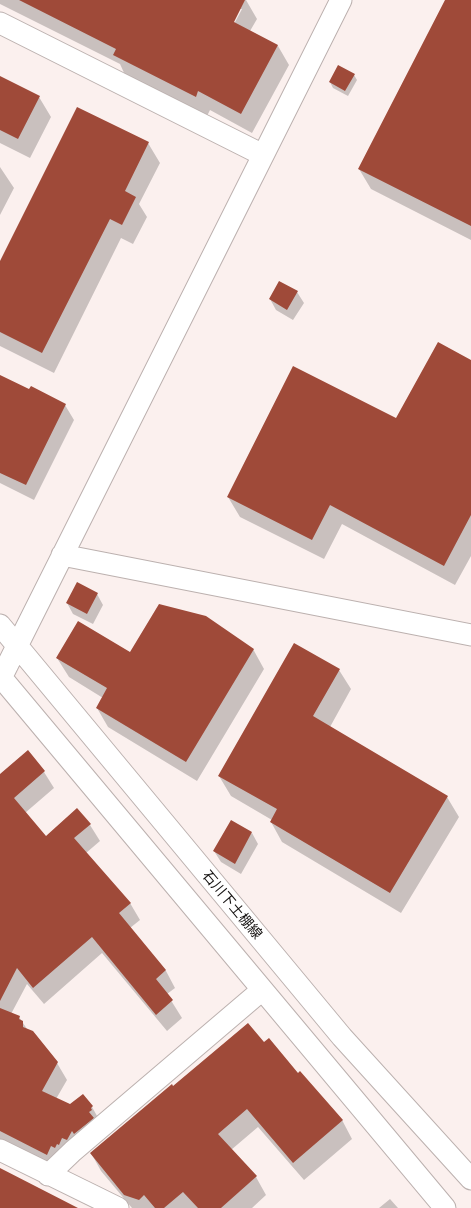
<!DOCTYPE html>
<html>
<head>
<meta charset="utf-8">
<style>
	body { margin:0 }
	canvas { display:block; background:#fbf0ee }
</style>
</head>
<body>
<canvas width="471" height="1208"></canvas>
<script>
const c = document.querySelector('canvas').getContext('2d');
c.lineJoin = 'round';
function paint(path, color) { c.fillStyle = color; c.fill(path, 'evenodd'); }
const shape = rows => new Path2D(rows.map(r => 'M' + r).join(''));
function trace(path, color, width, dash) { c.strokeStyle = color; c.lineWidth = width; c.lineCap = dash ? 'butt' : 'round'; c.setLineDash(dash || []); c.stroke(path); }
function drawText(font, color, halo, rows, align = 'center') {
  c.font = font + ' "Alegreya Sans","Noto Sans JP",sans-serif'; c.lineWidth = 4; c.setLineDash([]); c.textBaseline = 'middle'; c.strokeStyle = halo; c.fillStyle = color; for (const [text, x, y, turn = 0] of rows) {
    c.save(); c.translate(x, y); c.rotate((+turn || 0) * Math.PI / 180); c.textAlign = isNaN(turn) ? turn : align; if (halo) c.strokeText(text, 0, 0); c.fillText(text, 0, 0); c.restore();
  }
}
const shadow = shape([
	[0,0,246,0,257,19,250,31,278,46,289,65,252,133,210,110,207,116,125,75,120,64,0,4],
	[240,9,242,9,233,26,231,25],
	[446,0,471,0,471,240,371,189,359,169],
	[354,75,357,80,348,96,333,88,330,82],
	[0,77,39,97,51,117,30,158,0,143],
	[148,143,160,163,139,204,147,217,133,244,121,238,54,373,0,346,0,263],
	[0,167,14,188,0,215],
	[280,282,297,292,304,303,293,320,276,310,270,299],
	[471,361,471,556,455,585,342,524,324,559,240,517,228,497,397,420],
	[0,376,29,391,65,405,74,420,34,500,0,483],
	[97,594,103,605,93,624,73,614,67,603],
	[253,649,264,669,197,781,108,727,97,708,103,698,69,677,57,658,130,653],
	[339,670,351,689,330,727,447,797,459,817,401,913,282,842,271,822,272,820,231,796,219,776],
	[28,752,44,772,54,788,25,813,46,838,90,825,100,841,86,853,130,903,140,920,130,928,166,971,175,988,167,994,182,1018,167,1031,102,953,44,1004,27,984,11,1014,19,1017,27,1029,57,1063,67,1080,56,1099,70,1106,92,1107,101,1123,56,1171,0,1143,0,775],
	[252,833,258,844,241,874,221,862,214,851],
	[264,1043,298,1074,342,1120,352,1139,304,1180,258,1127,231,1150,256,1177,266,1195,252,1208,132,1208,101,1171,91,1153,173,1087],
	[390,1199,398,1208,379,1208]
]);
const building = shape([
	[19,0,245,0,234,22,278,45,241,114,198,91,196,97,113,55,116,49],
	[445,0,471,0,471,226,358,169],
	[338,65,355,74,345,91,329,82],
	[0,76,40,96,18,139,0,130],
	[77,107,149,142,125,191,136,197,122,225,110,219,42,353,0,332,0,261],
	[279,281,298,291,287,310,269,299],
	[438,342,471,360,471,515,444,566,330,505,312,540,227,497,293,366,396,418],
	[0,375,29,389,31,386,66,404,26,485,0,473],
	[77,582,98,593,87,614,66,603],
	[159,604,206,616,254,649,186,762,96,708,107,688,56,658,78,621,130,652],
	[294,643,340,669,313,716,448,796,390,893,270,822,277,809,218,776],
	[28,750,45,771,14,798,46,836,77,808,91,824,74,838,131,903,119,913,166,970,156,979,173,1000,156,1015,92,937,33,988,17,968,0,1001,0,774],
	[231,820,252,832,235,864,213,851],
	[0,1008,20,1016,19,1019,23,1021,23,1027,33,1031,58,1062,42,1091,70,1104,83,1094,93,1106,91,1108,92,1110,89,1112,94,1118,74,1134,72,1131,67,1140,62,1138,59,1145,57,1144,55,1148,51,1146,47,1155,0,1131],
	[248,1023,264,1042,269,1038,298,1073,300,1071,343,1120,293,1163,247,1109,218,1134,257,1176,221,1208,198,1208,183,1192,164,1208,155,1208,144,1195,139,1200,124,1195,90,1153,172,1084,173,1086],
	[0,1168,78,1208,0,1208]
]);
const minor = shape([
	[0,23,263,155],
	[62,555,471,635],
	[0,625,342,1037,471,1179],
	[0,676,445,1208],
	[0,680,341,0],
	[0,1150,118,1208],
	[48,1175,73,1151,262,990]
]);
const streetNames = [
	["石川下土棚線",232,905,50]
];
paint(shadow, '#0003');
paint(building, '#9f4a39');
trace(minor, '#bcb1af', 23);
trace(minor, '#fff', 21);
drawText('14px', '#151211', '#fff', streetNames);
</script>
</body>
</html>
